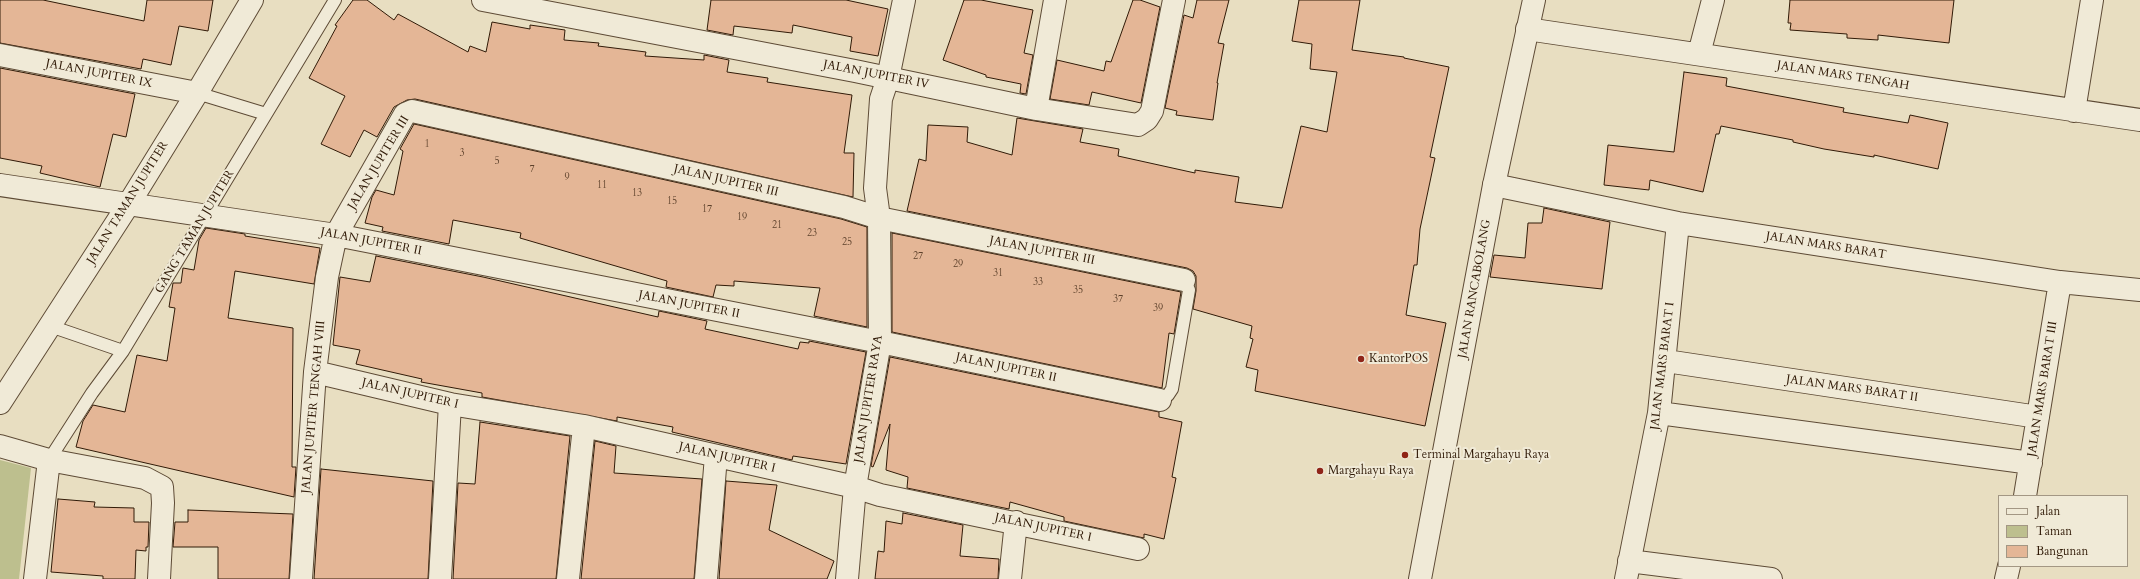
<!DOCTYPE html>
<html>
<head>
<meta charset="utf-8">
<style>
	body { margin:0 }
	#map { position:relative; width:2140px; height:579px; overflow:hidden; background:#e8dec1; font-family:Cardo,serif }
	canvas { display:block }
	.legend { position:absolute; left:1998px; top:495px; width:130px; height:72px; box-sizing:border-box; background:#f0ead7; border:1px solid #a39784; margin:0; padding:5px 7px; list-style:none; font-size:12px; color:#301a07 }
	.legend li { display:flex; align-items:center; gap:8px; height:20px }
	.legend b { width:20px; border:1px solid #a39784 }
</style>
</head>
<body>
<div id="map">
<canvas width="2140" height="579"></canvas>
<ul class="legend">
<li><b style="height:5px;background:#f0ead7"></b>Jalan</li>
<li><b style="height:11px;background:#bdbf8e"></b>Taman</li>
<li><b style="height:11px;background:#e4b696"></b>Bangunan</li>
</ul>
</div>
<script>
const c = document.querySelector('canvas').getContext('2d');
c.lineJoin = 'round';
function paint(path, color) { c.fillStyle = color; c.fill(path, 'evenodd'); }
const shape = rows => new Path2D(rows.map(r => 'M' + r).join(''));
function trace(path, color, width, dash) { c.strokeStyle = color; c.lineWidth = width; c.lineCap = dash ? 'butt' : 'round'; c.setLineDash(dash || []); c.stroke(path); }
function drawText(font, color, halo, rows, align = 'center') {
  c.font = font + ' Cardo,serif'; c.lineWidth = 4; c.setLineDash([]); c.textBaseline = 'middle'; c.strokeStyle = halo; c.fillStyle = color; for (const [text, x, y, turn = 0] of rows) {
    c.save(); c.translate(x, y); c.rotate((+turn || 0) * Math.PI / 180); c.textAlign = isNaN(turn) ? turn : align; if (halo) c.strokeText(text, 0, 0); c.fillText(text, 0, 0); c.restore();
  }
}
const green = shape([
	[0,460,31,468,19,579,0,579]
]);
const building = shape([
	[0,0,43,0,144,21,147,0,213,0,208,31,179,26,171,65,143,59,141,69,0,43,0,0],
	[353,0,367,0,394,20,398,14,468,52,470,46,486,52,492,22,530,29,530,25,565,30,564,40,599,43,598,46,646,52,645,56,704,60,704,55,729,60,727,72,768,78,767,82,852,95,844,153,854,153,853,197,415,99,407,100,394,107,377,137,364,130,350,157,321,144,345,96,309,78,337,26,335,25,353,0],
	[711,0,846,0,888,9,878,56,850,51,852,37,793,25,792,33,734,26,733,35,707,30,711,0],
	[964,0,981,0,1033,10,1024,53,1033,55,1026,94,1020,93,1021,84,986,77,986,75,943,60,964,0],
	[1133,0,1140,0,1160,7,1141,103,1092,92,1089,105,1050,99,1057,60,1104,71,1106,61,1111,62,1133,0],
	[1197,0,1229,0,1218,43,1224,44,1217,83,1218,83,1213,120,1176,115,1177,111,1165,108,1184,15,1193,18,1197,0],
	[1299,0,1360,0,1352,50,1404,57,1404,58,1449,67,1430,157,1435,158,1420,229,1417,265,1414,265,1406,315,1446,323,1425,426,1255,391,1258,370,1246,367,1253,339,1250,338,1252,326,1193,309,1196,291,1196,276,1193,271,1187,268,907,211,919,159,926,161,928,125,968,127,967,142,1012,155,1017,118,1083,129,1080,142,1119,149,1118,156,1195,173,1195,170,1239,177,1235,202,1282,208,1301,126,1327,132,1337,72,1310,69,1312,44,1292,41,1299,0],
	[1790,0,1954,0,1949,43,1878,35,1878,40,1847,38,1847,34,1790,30,1791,23,1788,23,1790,0],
	[0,68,135,94,126,137,113,134,100,187,40,173,42,166,0,158,0,68],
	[1684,72,1727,78,1726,86,1844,108,1843,112,1908,123,1910,115,1948,123,1938,169,1874,155,1874,157,1824,149,1793,142,1793,140,1721,126,1719,134,1716,134,1703,192,1650,180,1649,190,1604,185,1608,145,1674,152,1684,72],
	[414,124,841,219,867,227,867,327,814,316,820,288,734,281,734,286,716,285,713,297,666,287,667,281,520,238,521,233,453,220,449,244,382,231,383,227,365,223,372,197,376,190,394,195,403,151,400,149,414,124],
	[1544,208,1610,222,1602,289,1490,277,1494,255,1525,258,1528,223,1542,223,1544,208],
	[206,228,245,234,245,236,320,248,314,284,235,271,228,318,293,328,292,467,296,467,294,497,76,447,83,421,93,405,125,412,137,355,167,361,175,308,169,307,173,283,181,283,183,268,194,270,199,240,206,228],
	[892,233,1181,292,1174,334,1169,333,1162,388,892,332,892,233],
	[376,256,483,277,658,317,659,311,707,321,705,329,798,349,800,342,809,343,809,341,866,352,846,464,793,456,792,460,672,432,673,427,617,417,617,421,482,397,482,393,421,382,422,379,356,364,360,350,333,345,340,277,370,282,376,256],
	[890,357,1159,412,1159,417,1182,422,1172,477,1176,478,1164,539,1144,534,1144,538,1064,521,1064,517,1010,502,1009,509,907,488,908,477,886,470,890,424,873,467,871,466,890,357],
	[480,422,570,436,556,579,453,579,458,483,475,484,480,422],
	[595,441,616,446,614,473,702,479,694,579,581,579,595,441],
	[321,469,433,481,428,579,314,579,321,469],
	[726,481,777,485,769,530,834,561,827,579,719,579,726,481],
	[58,499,95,502,94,507,134,508,134,522,149,522,148,547,146,547,146,551,136,550,135,579,103,579,103,576,51,572,58,499],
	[188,510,293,514,289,579,218,579,218,547,173,547,175,522,188,522,188,510],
	[903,513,963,525,960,556,999,559,998,579,875,579,878,551,884,552,886,521,902,524,903,513]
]);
const service = shape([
	[197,93,266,114],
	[50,326,123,351],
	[1160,400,1168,395,1172,389,1189,290,1184,280],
	[49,460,92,393,123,351,335,0]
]);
const minor = shape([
	[483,0,855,71,1036,109,1138,125,1147,119,1152,111,1174,0],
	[1527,29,2140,120],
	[1699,54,1713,0],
	[0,55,197,93],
	[1036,109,1055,0],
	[2074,111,2092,0],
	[0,185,336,235,880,342,1160,400],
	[1494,185,1678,223,2060,282,2140,290],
	[1666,361,2038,417],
	[315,372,450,404,584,426,855,487,880,495,1138,549],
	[1659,413,2031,463],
	[0,446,49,460,145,478,162,487,163,503,159,579],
	[2025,496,2060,282],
	[1629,561,1771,579],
	[35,579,49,460],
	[301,579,315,372,327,277,336,235,405,114,412,111,844,207,879,218,1184,280],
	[440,579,450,404],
	[568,579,584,426],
	[706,579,716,456],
	[847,579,855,487,880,342,879,218,875,188,881,99,888,78,904,0],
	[1010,579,1016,522],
	[1626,579,1659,413,1678,223],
	[2006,579,2009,566]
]);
const tertiary = shape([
	[0,403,128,205,197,93,252,0],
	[1420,579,1494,185,1534,0]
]);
const markers = [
	[1361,359,4,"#8f2418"],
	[1405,455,4,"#8f2418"],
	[1320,471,4,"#8f2418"]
];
const numberNames = [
	["1",427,145],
	["3",462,154],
	["5",497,162],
	["7",532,170],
	["9",567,178],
	["11",602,186],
	["13",637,194],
	["15",672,202],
	["17",707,210],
	["19",742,218],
	["21",777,226],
	["23",812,234],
	["25",847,243],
	["27",918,257],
	["29",958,265],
	["31",998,274],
	["33",1038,283],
	["35",1078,291],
	["37",1118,300],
	["39",1158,309]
];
const streetNames = [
	["JALAN JUPITER IX",99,74,11],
	["JALAN JUPITER IV",876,75,11],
	["JALAN MARS TENGAH",1843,76,9],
	["JALAN JUPITER III",379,163,-59],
	["JALAN JUPITER III",726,181,13],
	["JALAN TAMAN JUPITER",128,203,-58],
	["GANG TAMAN JUPITER",195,232,-59],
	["JALAN JUPITER II",371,242,11],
	["JALAN MARS BARAT",1826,246,9],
	["JALAN JUPITER III",1042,251,11],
	["JALAN RANCABOLANG",1475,289,-80],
	["JALAN JUPITER II",689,305,11],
	["JALAN MARS BARAT I",1663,366,-83],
	["JALAN JUPITER II",1006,368,12],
	["JALAN MARS BARAT II",1852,389,8],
	["JALAN MARS BARAT III",2043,389,-81],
	["JALAN JUPITER I",410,394,13],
	["JALAN JUPITER RAYA",869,399,-81],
	["JALAN JUPITER TENGAH VIII",314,407,-85],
	["JALAN JUPITER I",727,458,13],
	["JALAN JUPITER I",1043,528,12]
];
const poiNames = [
	["KantorPOS",1369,359],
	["Terminal Margahayu Raya",1413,455],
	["Margahayu Raya",1328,471]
];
paint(green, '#bdbf8e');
paint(building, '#e4b696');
trace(building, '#301a07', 1);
trace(service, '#5e4b36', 14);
trace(minor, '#5e4b36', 24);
trace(tertiary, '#5e4b36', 24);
trace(service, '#f0ead7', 12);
trace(minor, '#f0ead7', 22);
trace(tertiary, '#f0ead7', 22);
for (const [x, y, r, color] of markers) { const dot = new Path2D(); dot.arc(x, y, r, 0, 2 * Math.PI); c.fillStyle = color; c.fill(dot); trace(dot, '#f0ead7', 1.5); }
drawText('10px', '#5d412b', null, numberNames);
drawText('12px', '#301a07', '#f0ead7', streetNames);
drawText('12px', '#301a07', '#f0ead7', poiNames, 'left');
</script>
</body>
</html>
